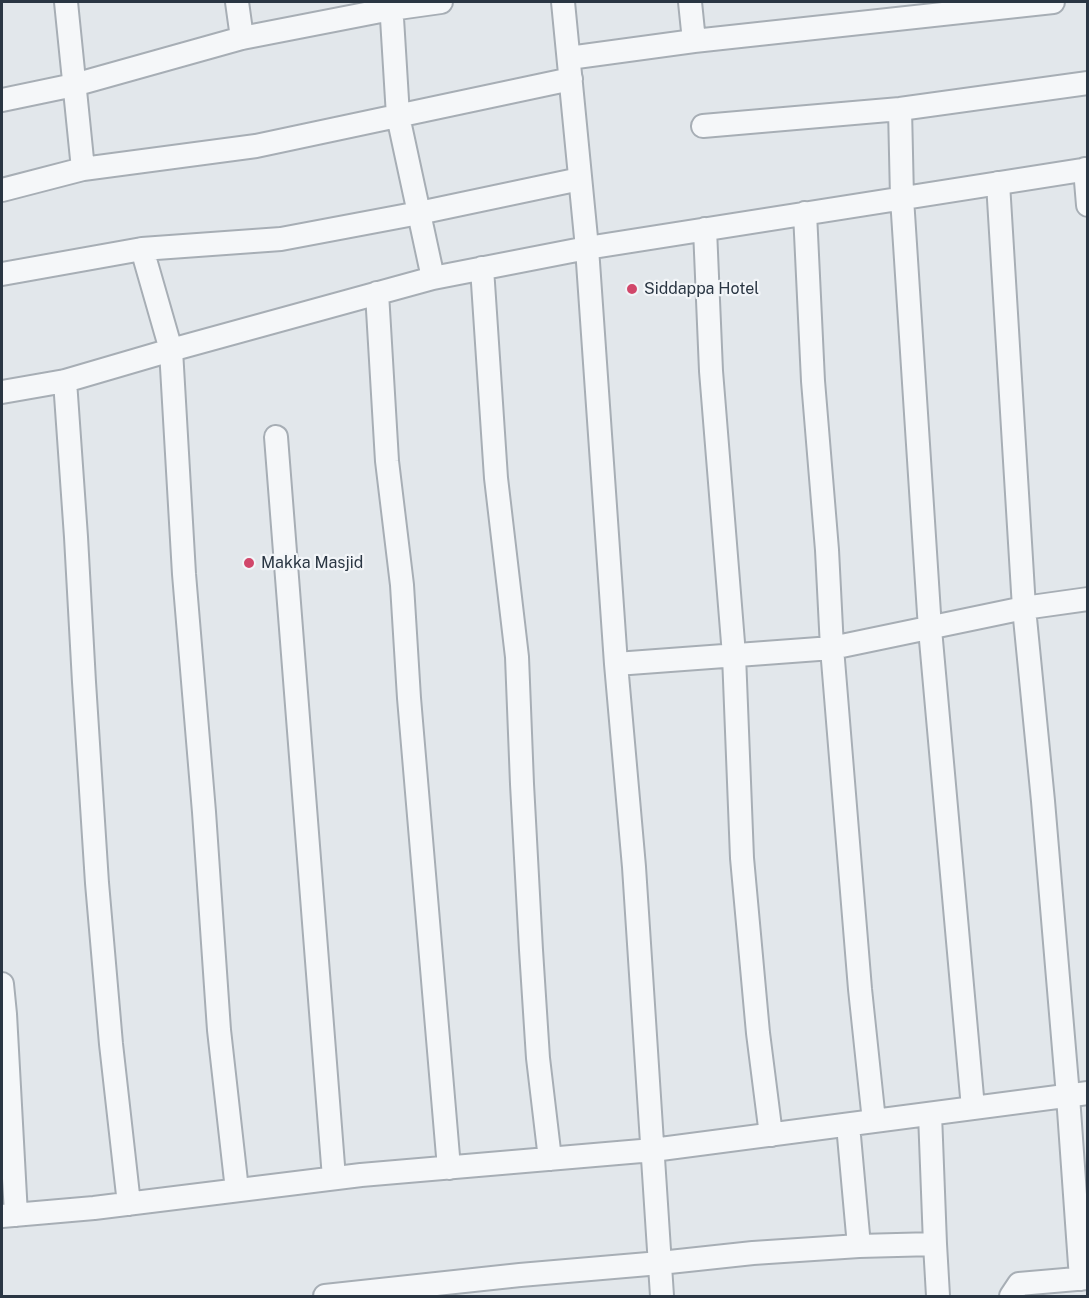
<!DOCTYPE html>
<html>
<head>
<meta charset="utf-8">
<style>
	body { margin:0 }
	#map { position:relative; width:1089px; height:1298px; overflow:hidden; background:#e2e7eb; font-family:"Public Sans",sans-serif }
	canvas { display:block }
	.frame { position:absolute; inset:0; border:3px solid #2a3643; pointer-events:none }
</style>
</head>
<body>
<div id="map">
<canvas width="1089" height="1298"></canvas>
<div class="frame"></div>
</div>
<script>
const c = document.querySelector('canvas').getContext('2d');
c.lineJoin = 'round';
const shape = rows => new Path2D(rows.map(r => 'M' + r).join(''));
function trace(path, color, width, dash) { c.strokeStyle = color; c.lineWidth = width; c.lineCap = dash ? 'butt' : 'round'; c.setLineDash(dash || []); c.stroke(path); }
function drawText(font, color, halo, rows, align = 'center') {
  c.font = font + ' "Public Sans",sans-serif'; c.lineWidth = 4.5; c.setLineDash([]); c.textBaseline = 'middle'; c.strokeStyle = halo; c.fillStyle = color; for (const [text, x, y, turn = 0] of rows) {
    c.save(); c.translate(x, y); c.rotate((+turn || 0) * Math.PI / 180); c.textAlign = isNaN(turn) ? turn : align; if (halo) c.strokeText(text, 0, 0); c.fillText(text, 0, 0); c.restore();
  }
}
const minor = shape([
	[66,2,83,169,256,146,571,79],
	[237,2,242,38],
	[391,2,398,116,433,278],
	[563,2,587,248,1088,169],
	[690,2,694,41],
	[569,58,694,41,1053,2],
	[2,100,74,85,242,38,391,9,441,2],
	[900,109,902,198,930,629,973,1108],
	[703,126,900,109,1088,83],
	[1085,169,1088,205],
	[998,183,1024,608,1043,801,1068,1096,1081,1279],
	[2,190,83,169],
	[805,213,813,381,827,550,832,648,860,989,874,1121],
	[705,229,711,371,734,655,742,858,758,1033,771,1135],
	[142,249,281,239,419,213,580,179],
	[482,268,496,478,517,657,522,784,531,950,538,1058,550,1159],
	[2,274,142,249,171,350,433,278,587,248,616,664,634,867,662,1296],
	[377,293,387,461,402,585,409,698,449,1168],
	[65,381,76,537,84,682,97,883,111,1044,129,1204],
	[2,392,65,381,171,350,184,574,204,812,219,1030,237,1190],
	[276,437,334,1178],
	[616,664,832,648,1024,608,1088,599],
	[2,984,5,1014,16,1215],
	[930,1114,935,1244],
	[848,1125,859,1246],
	[2,1216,94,1208,361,1175,653,1150,1088,1093],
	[325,1296,520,1275,660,1263,753,1253,859,1246,935,1244,938,1296],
	[1011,1296,1019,1284,1088,1278]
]);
const markers = [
	[632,289,6,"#d1476a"],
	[249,563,6,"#d1476a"]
];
const poiNames = [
	["Siddappa Hotel",644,289],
	["Makka Masjid",261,563]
];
trace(minor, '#a7aeb5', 26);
trace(minor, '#f5f7f9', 22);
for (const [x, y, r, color] of markers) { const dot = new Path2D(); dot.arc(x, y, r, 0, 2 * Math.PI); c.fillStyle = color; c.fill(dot); trace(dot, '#f2f5f8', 2); }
drawText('16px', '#2a3643', '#f2f5f8', poiNames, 'left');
</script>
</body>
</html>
